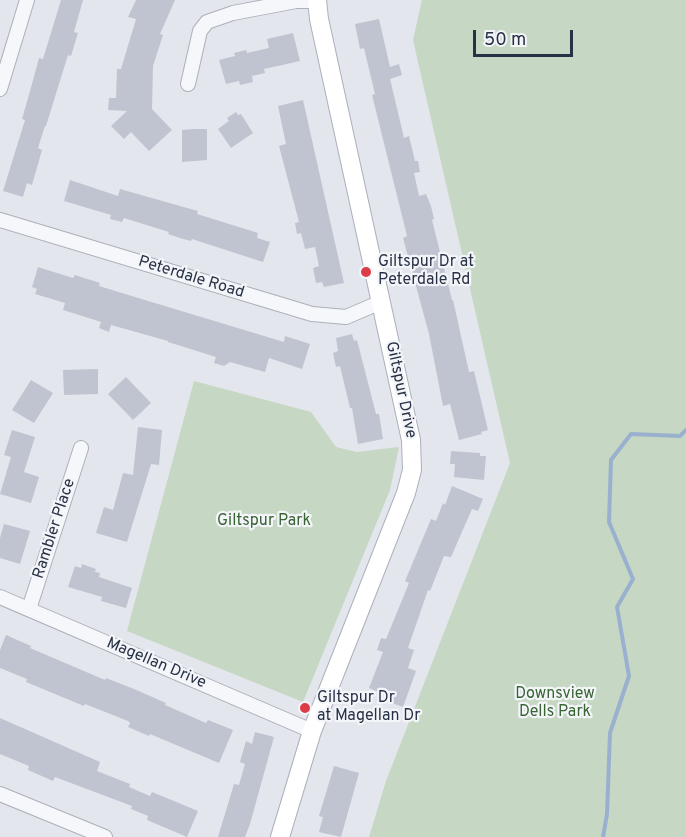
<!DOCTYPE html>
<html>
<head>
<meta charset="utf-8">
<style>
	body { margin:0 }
	#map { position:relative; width:686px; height:837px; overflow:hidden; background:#e3e6ec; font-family:Overpass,sans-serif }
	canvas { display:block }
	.scale { position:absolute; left:473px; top:30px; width:100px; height:27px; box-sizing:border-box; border:3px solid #283146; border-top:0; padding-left:8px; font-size:18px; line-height:21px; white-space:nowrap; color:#283146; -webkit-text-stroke:4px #f3f5f9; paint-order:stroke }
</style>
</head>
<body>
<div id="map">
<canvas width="686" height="837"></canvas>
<div class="scale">50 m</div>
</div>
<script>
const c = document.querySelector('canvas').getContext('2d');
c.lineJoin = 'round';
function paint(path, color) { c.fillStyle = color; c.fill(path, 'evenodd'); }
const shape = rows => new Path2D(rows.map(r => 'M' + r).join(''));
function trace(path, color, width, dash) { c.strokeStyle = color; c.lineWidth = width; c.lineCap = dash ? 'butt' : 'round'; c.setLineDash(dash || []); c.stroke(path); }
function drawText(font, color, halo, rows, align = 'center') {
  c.font = font + ' Overpass,sans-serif'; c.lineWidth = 4.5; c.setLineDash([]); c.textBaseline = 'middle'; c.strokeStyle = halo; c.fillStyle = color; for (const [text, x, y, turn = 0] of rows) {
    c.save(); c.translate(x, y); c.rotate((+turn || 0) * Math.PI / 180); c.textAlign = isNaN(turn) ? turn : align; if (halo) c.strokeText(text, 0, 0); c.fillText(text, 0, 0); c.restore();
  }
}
const green = shape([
	[422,0,686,0,686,837,369,837,386,781,510,463,413,40],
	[194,381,311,412,336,447,357,452,399,447,390,490,303,702,127,631]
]);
const stream = shape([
	[603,837,607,814,610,733,629,676,617,607,633,579,609,522,611,460,631,434,680,436,686,430]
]);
const building = shape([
	[61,0,83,0,74,32,78,33,71,56,68,55,46,126,45,126,38,148,42,150,32,185,27,183,23,197,3,191,25,120,22,119,32,84,39,58,43,59],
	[136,0,175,0,160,34,163,35,153,66,152,109,172,130,149,151,131,132,124,139,111,126,127,111,108,110,109,98,116,98,117,69,121,69,136,19,128,17],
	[379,19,390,67,399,64,402,75,390,79,401,125,404,138,409,136,415,161,418,161,420,172,414,173,419,196,426,194,431,206,434,219,432,220,452,300,453,300,469,372,474,371,488,430,481,432,482,434,459,440,450,404,443,406,429,334,403,238,407,236,372,95,375,94,364,48,360,49,355,24],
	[293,33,300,61,264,69,265,73,252,76,253,82,240,85,239,81,226,84,219,60,235,56,234,53,246,50,247,53,269,48,267,39],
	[303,100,344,283,324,287,322,282,316,283,313,268,319,266,315,247,305,249,301,233,297,234,295,223,299,222,279,146,286,144,278,106],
	[236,112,238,115,241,114,253,133,231,148,218,129,229,121,227,118],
	[194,129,207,129,207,160,182,162,182,130],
	[70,180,118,196,120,189,180,206,198,211,197,214,258,233,257,238,270,242,263,262,192,239,191,241,180,238,168,234,169,232,124,218,122,222,110,219,111,215,64,201],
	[38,267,73,278,75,275,100,283,99,286,135,297,284,342,285,336,310,344,302,369,269,358,265,372,230,362,224,366,214,363,216,357,168,342,168,341,111,325,109,332,99,328,101,322,63,310,65,303,35,294,37,289,32,287],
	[352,334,354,341,357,340,376,414,379,414,383,439,358,444,352,408,350,408,340,366,336,367,333,353,338,351,336,338],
	[98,369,98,394,64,395,63,370],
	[126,377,151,403,133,420,108,394],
	[31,380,53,393,34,423,12,410],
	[138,427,162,430,159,465,151,464,127,542,96,533,104,507,113,510,123,473,133,475],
	[12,430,35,437,24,472,39,477,31,503,0,494,11,457,4,455],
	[451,451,480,453,480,456,486,456,484,480,454,477,455,464,450,464],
	[452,486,483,499,478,511,472,509,451,557,444,556,430,591,428,590,408,648,414,650,408,668,416,671,403,707,384,700,386,695,369,688,383,652,377,650,381,638,386,639,409,583,405,581,431,519,436,521,443,503,445,505],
	[4,524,30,531,20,564,0,558,0,538],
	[82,564,96,569,95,572,100,573,99,577,132,588,126,608,101,601,102,597,68,587,75,566,81,568],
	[6,635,31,646,30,648,105,680,106,678,134,689,166,703,165,705,206,723,208,720,233,730,219,763,150,734,149,736,128,727,130,723,128,721,85,704,84,706,26,682,27,679,0,668,0,650],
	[0,718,100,762,97,771,130,784,129,787,150,796,152,792,198,811,187,837,147,820,148,816,131,809,132,806,55,777,53,781,28,770,29,766,0,754],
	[255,732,274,737,250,824,245,837,218,837,234,784,239,785,245,764,240,762,246,741,252,744],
	[334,766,359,773,341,837,319,832,323,817,319,816]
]);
const street = shape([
	[188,84,200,31,207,22,233,13,296,1,317,1],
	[0,89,27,0],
	[0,220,312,314,346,317,381,302],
	[0,597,312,731],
	[29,609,81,448],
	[0,794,105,837]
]);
const secondary = shape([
	[280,837,312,731,406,493,412,470,411,440,319,19,317,0]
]);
const markers = [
	[366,272,6,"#dc3c47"],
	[305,708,6,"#dc3c47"]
];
const poiNames = [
	["Giltspur Dr at",378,263],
	["Peterdale Rd",378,281],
	["Giltspur Dr",317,699],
	["at Magellan Dr",317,717]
];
const streetNames = [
	["Peterdale Road",191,278,17],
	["Giltspur Drive",400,390,78],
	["Rambler Place",55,529,-72],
	["Magellan Drive",156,664,23]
];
const parkNames = [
	["Giltspur Park",264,522],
	["Downsview",555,695],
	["Dells Park",555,713]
];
paint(green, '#c6d7c3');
trace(stream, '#9ab0cf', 4);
paint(building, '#bfc4d0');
trace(street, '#abb0ba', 16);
trace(secondary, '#abb0ba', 20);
trace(street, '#f6f7fa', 14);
trace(secondary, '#fff', 18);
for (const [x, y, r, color] of markers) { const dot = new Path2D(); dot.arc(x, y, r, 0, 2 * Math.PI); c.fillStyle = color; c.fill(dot); trace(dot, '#f3f5f9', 2); }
drawText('16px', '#283146', '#f3f5f9', poiNames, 'left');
drawText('16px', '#283146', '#f3f5f9', streetNames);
drawText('16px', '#396434', '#f3f5f9', parkNames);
</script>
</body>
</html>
